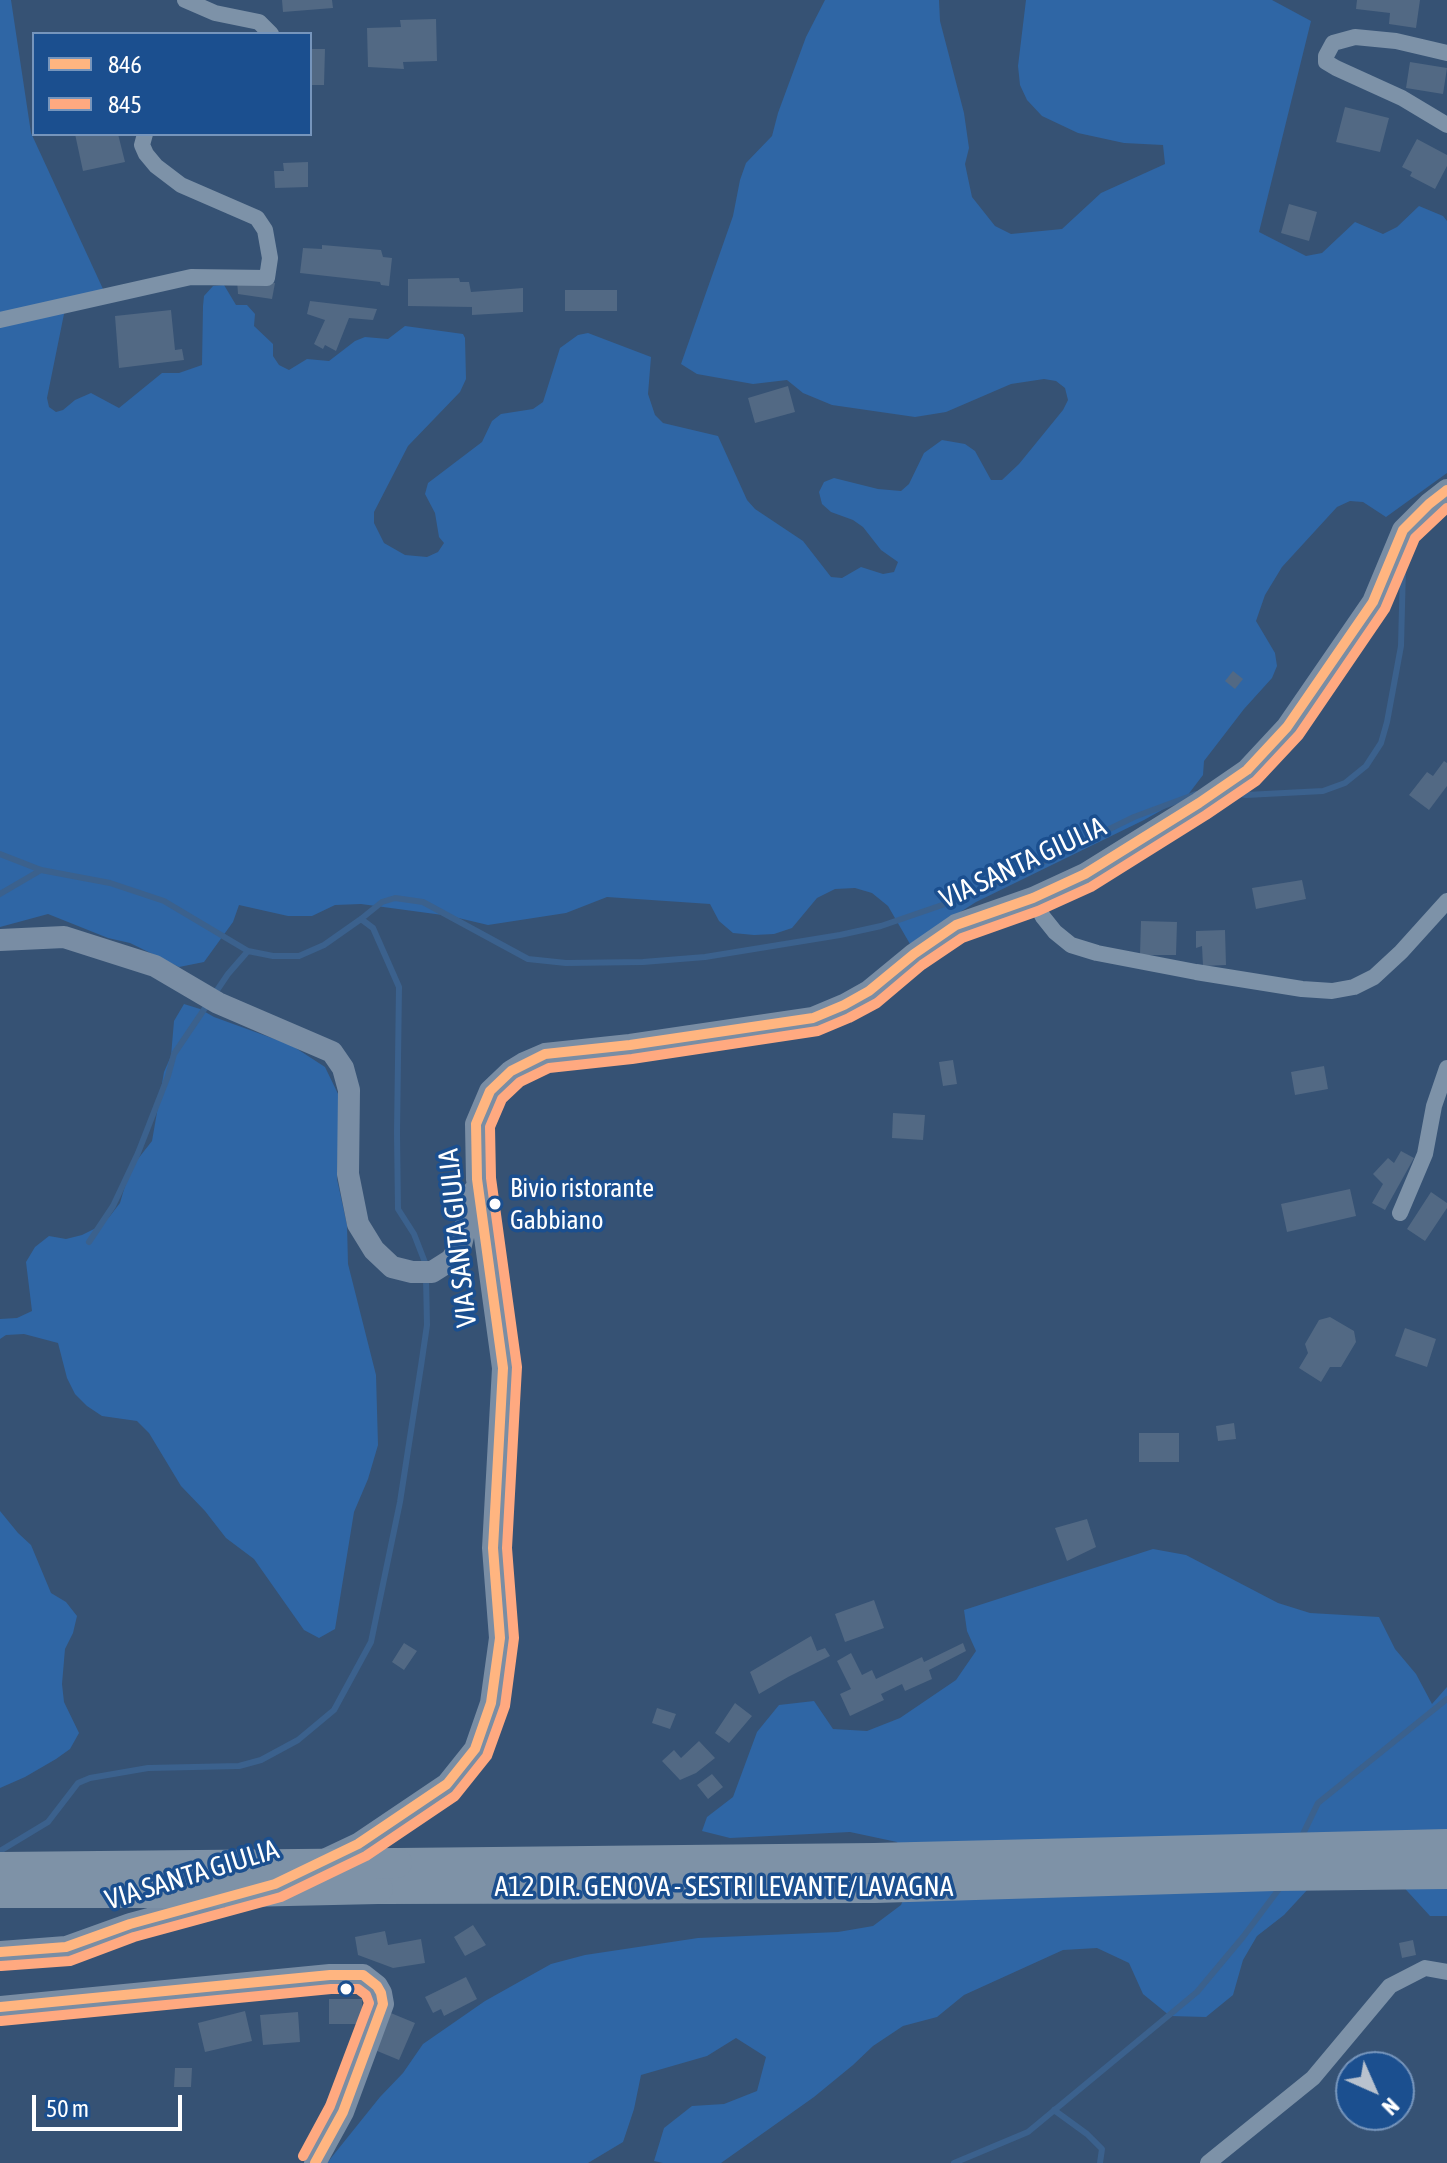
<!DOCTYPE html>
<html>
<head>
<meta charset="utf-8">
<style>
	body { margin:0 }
	#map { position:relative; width:1447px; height:2163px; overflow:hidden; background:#365274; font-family:"Asap Condensed",sans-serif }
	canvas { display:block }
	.legend { position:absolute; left:32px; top:32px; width:280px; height:104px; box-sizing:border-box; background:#1b4f8f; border:2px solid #7695bc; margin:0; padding:10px 14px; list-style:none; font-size:24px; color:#fff }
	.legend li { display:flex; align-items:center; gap:16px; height:40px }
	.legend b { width:40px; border:2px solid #7695bc }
	.north { position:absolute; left:1335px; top:2051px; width:80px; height:80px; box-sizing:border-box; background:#1b4f8f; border:2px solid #7695bc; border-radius:50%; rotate:135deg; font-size:22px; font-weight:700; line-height:32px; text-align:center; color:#fff }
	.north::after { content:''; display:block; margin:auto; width:28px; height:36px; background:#b9c2ce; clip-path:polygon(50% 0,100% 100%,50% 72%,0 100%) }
	.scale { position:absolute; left:32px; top:2095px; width:150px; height:36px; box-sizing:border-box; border:4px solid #fff; border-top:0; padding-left:10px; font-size:24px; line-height:28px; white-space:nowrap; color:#fff; -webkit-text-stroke:6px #1b4f8f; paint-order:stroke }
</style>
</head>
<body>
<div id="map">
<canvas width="1447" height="2163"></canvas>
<ul class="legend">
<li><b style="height:10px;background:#ffb580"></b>846</li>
<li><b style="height:10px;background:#ffa980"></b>845</li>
</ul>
<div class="north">N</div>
<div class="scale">50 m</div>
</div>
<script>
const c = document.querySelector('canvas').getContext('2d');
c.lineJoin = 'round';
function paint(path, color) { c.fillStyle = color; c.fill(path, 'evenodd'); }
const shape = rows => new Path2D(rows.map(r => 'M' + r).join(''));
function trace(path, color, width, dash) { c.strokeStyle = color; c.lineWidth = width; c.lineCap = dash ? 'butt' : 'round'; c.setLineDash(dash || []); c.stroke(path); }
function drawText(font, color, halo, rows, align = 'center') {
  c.font = font + ' "Asap Condensed",sans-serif'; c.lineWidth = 7; c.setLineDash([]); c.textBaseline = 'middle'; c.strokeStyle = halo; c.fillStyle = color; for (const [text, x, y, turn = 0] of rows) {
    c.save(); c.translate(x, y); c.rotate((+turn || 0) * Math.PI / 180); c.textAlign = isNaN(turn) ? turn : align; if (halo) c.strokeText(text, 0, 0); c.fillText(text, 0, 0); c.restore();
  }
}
const green = shape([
	[0,0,11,0,31,133,103,289,65,309,47,398,49,407,56,412,63,410,75,400,91,393,119,408,162,373,179,373,202,365,203,306,204,296,213,286,224,285,236,305,247,305,255,314,254,326,273,344,273,356,279,365,289,370,307,359,329,361,355,341,365,337,388,339,405,326,463,334,465,338,466,379,460,392,408,446,374,512,374,523,384,543,405,555,427,557,438,552,444,543,439,537,435,513,425,494,428,483,482,442,492,421,501,414,533,409,543,402,560,348,578,335,588,333,651,357,648,394,655,415,663,423,718,436,747,500,755,509,803,541,831,577,842,578,861,567,883,574,894,572,898,562,881,550,863,527,853,520,831,512,822,504,819,492,824,482,834,478,878,489,901,491,909,484,924,453,942,440,965,444,975,451,991,480,1002,480,1019,464,1063,410,1068,400,1065,388,1056,381,1044,379,1011,384,946,412,915,417,832,405,803,393,787,380,753,384,697,374,681,364,733,216,740,180,746,163,772,136,778,113,806,37,825,0,939,0,940,21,964,113,969,148,965,164,972,197,995,226,1011,234,1062,229,1101,193,1165,164,1163,145,1124,143,1078,133,1042,116,1027,100,1020,85,1018,66,1026,0,1272,0,1311,21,1259,232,1306,256,1322,253,1355,222,1383,234,1397,227,1419,206,1443,216,1447,221,1447,473,1386,517,1363,502,1350,501,1337,507,1282,567,1265,595,1256,621,1275,653,1277,666,1272,678,1244,709,1204,761,1203,775,1187,796,1144,820,976,902,910,944,888,906,872,893,855,888,835,889,817,898,792,928,774,934,754,935,733,933,719,921,710,904,607,897,566,913,488,925,450,916,361,904,335,905,312,916,288,916,239,905,233,922,204,962,179,967,130,943,108,938,48,914,0,927],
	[184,1004,200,1009,214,1017,291,1045,325,1067,340,1098,337,1179,347,1225,348,1264,376,1375,378,1445,368,1479,354,1512,335,1629,319,1638,304,1630,254,1559,226,1538,205,1511,181,1486,149,1433,137,1421,102,1416,87,1406,75,1394,67,1378,58,1343,24,1334,6,1335,0,1339,0,1319,17,1318,32,1311,26,1262,35,1247,49,1236,66,1239,82,1235,98,1227,110,1216,120,1203,130,1169,152,1141,164,1072,171,1056,174,1021],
	[0,1511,18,1533,31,1545,51,1593,66,1602,77,1616,73,1633,65,1649,62,1684,64,1702,79,1733,70,1749,56,1759,25,1777,0,1788],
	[1153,1549,1186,1555,1278,1603,1310,1613,1379,1617,1395,1649,1416,1674,1432,1704,1447,1687,1447,1916,1430,1916,1377,1858,1308,1889,1284,1915,1257,1936,1243,1960,1233,1995,1206,2017,1170,2016,1143,1994,1129,1963,1097,1948,1063,1950,964,1995,937,2017,903,2026,873,2046,853,2065,814,2097,721,2163,663,2163,654,2161,664,2128,692,2106,724,2104,757,2091,766,2057,736,2038,707,2056,641,2075,634,2109,623,2142,588,2163,327,2163,380,2097,403,2073,423,2044,485,2001,551,1964,585,1955,698,1938,838,1932,873,1926,901,1905,913,1875,897,1842,850,1832,730,1838,702,1831,707,1817,733,1797,757,1732,779,1705,814,1701,833,1729,867,1731,900,1718,956,1680,976,1651,967,1631,964,1610]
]);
const stream = shape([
	[1227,791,1246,795,1323,791,1345,783,1366,766,1381,743,1387,722,1401,646,1403,568,1409,549,1421,531,1447,507],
	[0,854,41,870,110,883,164,901,248,951,273,956,299,956,324,945,361,919,382,902,395,898,423,902,528,959,566,963,643,962,705,957,840,935,881,926,948,903,1022,872,1134,817,1196,794],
	[0,894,41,870],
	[361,919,373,928,399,987,397,1133,398,1209,414,1234,426,1265],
	[89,1242,113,1206,138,1153,168,1076,174,1054,228,974,248,951],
	[1301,1838,1318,1803,1447,1699],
	[0,1851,48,1822,78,1783,90,1778,148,1768,239,1766,261,1760,298,1740,334,1710,371,1642,400,1502,421,1366,427,1325,426,1277],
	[1054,2110,1087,2134,1102,2149,1100,2163],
	[954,2163,1028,2132,1197,1992,1243,1937,1282,1885]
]);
const building = shape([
	[282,0,332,0,333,8,283,12],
	[1357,0,1420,0,1416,28,1389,24,1390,13,1356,9],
	[436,19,437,61,403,62,404,69,368,67,367,28,401,27,400,20],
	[310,49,325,49,324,85,310,85],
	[1410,62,1447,68,1443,94,1406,88],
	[1345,107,1389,118,1380,152,1336,142],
	[75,134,118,134,125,162,83,171],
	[1417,139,1447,155,1447,166,1435,189,1410,176,1412,172,1402,167],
	[308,162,308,187,275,188,274,171,284,171,283,163],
	[1289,204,1317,212,1309,241,1281,233],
	[322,245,381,250,383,257,392,258,389,286,381,285,380,282,300,273,303,248,322,249],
	[459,278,460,282,469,282,471,292,523,288,523,312,472,315,472,307,408,306,408,279],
	[237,280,275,283,272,299,238,294],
	[565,290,617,290,617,311,565,311],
	[310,301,377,309,373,320,349,318,336,351,325,345,323,349,314,344,325,320,307,314],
	[171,310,175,350,182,349,184,360,119,368,115,316],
	[788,386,795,412,755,423,748,398],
	[1233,671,1243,679,1235,689,1225,681],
	[1444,761,1447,763,1447,786,1429,810,1409,795,1427,772,1433,776],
	[1302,880,1306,899,1256,909,1252,888],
	[1141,921,1177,922,1176,955,1140,955],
	[1225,930,1226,965,1203,966,1202,946,1196,948,1196,931],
	[953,1060,957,1084,943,1086,939,1062],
	[1324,1066,1328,1089,1295,1095,1291,1072],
	[893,1113,925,1115,923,1140,892,1138],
	[1401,1151,1414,1158,1385,1210,1372,1203,1383,1184,1373,1174,1388,1158,1394,1163],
	[1350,1189,1356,1216,1287,1232,1281,1204],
	[1431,1192,1447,1203,1447,1208,1425,1241,1407,1229],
	[1330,1317,1354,1331,1356,1342,1341,1367,1330,1367,1321,1382,1299,1368,1308,1353,1305,1344,1319,1320],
	[1405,1328,1436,1339,1427,1367,1395,1356],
	[1234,1423,1236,1439,1218,1441,1216,1426],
	[1139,1433,1179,1433,1179,1462,1139,1462],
	[1087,1519,1096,1547,1067,1561,1055,1528],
	[874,1600,884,1628,845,1642,835,1614],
	[811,1636,817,1651,825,1648,830,1656,788,1677,759,1694,750,1672],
	[404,1643,417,1651,404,1670,392,1662],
	[963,1643,966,1651,929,1670,932,1679,905,1691,902,1684,881,1694,884,1700,850,1716,840,1694,851,1689,837,1661,851,1653,862,1675,872,1670,876,1679,922,1657,924,1662],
	[735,1703,752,1716,729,1743,715,1733],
	[657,1708,676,1714,670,1729,652,1723],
	[699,1741,715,1758,696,1773,680,1780,662,1761,674,1750,681,1758],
	[712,1774,723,1787,708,1799,697,1785],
	[473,1925,486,1945,465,1956,454,1937],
	[385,1931,388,1945,421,1939,425,1963,393,1968,358,1955,355,1937],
	[1413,1940,1416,1955,1402,1958,1399,1943],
	[466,1977,477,1999,444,2016,441,2009,433,2013,425,1997],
	[329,1999,362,1999,363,2024,329,2024],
	[245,2011,252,2041,205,2052,198,2023],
	[386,2011,415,2023,399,2060,370,2048],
	[298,2012,300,2042,263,2045,260,2015],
	[175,2068,192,2068,191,2087,174,2087]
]);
const street = shape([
	[185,0,215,13,259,22,271,34],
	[1447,53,1396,41,1355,37,1333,43,1326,56,1326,62,1336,68,1402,98,1447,125],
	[0,320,191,277,267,278,270,258,265,230,257,218,181,185,156,166,146,154,142,145,145,134],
	[1033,898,1043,917,1055,932,1071,945,1097,953,1196,972,1302,989,1332,991,1354,987,1374,977,1401,952,1447,901],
	[1400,1213,1425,1154,1434,1106,1447,1068],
	[1208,2163,1313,2078,1390,1986,1425,1968,1447,1972]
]);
const secondary = shape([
	[0,940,64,937,155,966,218,1003,332,1052,343,1068,349,1090,348,1174,358,1224,374,1250,392,1267,412,1272,432,1272,451,1260,461,1245,474,1191],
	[322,1861,358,1844,447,1784,475,1749,491,1703,500,1638,493,1548,503,1368,477,1179,476,1124,490,1091,511,1071,524,1063,545,1054,630,1045,813,1018,844,1005,869,991,914,954,956,925,1033,898,1085,874,1199,803,1247,770,1287,727,1373,602,1403,530,1429,504,1447,490],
	[0,1952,66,1947,130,1924,215,1901],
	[0,2007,330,1975,363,1975,377,1986,381,1993,383,2004,343,2112,315,2163]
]);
const highway = shape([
	[397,1863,874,1858,1447,1844],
	[378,1889,875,1888,1275,1876,1447,1874]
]);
const highwayBridge = shape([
	[0,1867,397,1863],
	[0,1893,198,1893,378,1889]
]);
const bus1 = shape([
	[0,1952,66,1947,130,1924,275,1884,358,1844,447,1784,475,1749,491,1703,500,1638,493,1548,503,1368,477,1179,476,1124,490,1091,511,1071,545,1054,630,1045,813,1018,844,1005,869,991,914,954,956,925,1033,898,1085,874,1199,803,1247,770,1287,727,1373,602,1403,530,1429,504,1447,490],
	[0,2007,330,1975,363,1975,377,1986,381,1993,383,2004,343,2112,315,2163]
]);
const bus2 = shape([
	[1,1966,70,1961,134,1937,281,1897,366,1856,455,1796,487,1756,505,1706,514,1638,507,1548,517,1367,491,1178,490,1127,502,1099,520,1082,549,1068,632,1059,818,1031,849,1018,877,1003,922,965,962,938,1038,911,1091,887,1206,815,1256,781,1299,735,1385,609,1415,538,1447,508],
	[1,2021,331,1989,358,1989,366,1995,369,2003,330,2106,303,2156]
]);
const markers = [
	[495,1204,7,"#fff"],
	[346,1989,7,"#fff"]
];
const busNames = [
	["Bivio ristorante",510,1189],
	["Gabbiano",510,1221]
];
const streetNames = [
	["VIA SANTA GIULIA",1023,863,-25],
	["VIA SANTA GIULIA",458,1238,-96],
	["VIA SANTA GIULIA",192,1875,-17],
	["A12 DIR. GENOVA - SESTRI LEVANTE/LAVAGNA",724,1887]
];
paint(green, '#2f66a5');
trace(stream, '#3b618d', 6);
paint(building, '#526984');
trace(street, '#7d92a8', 16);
trace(secondary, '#798da4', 22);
trace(highway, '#7e92a7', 30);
trace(highwayBridge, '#7e92a7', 30);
trace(bus1, '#ffb580', 10);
trace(bus2, '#ffa980', 10);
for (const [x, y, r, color] of markers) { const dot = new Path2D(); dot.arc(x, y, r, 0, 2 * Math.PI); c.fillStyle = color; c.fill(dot); trace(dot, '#1b4f8f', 3); }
drawText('26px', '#fff', '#1b4f8f', busNames, 'left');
drawText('28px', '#fff', '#1b4f8f', streetNames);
</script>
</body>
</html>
